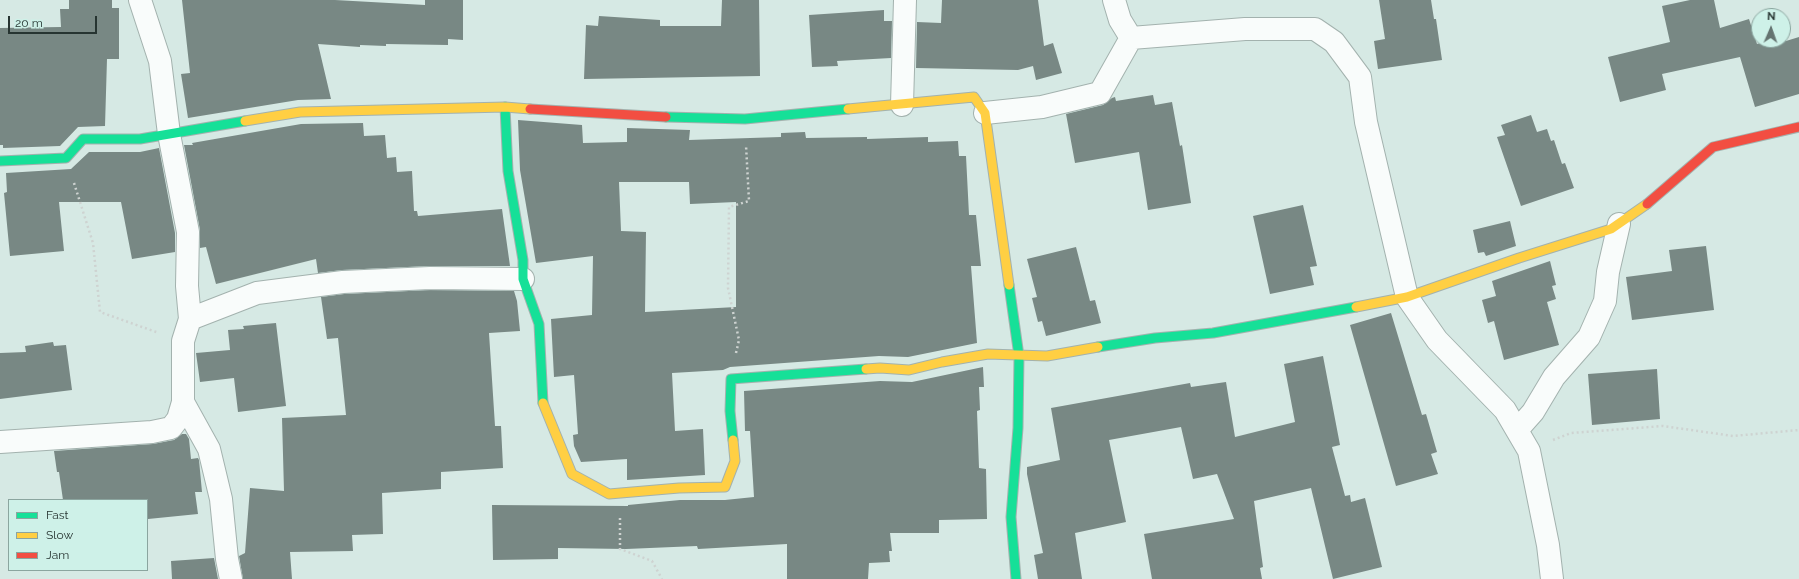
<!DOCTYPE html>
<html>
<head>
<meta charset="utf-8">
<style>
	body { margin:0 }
	#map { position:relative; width:1799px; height:579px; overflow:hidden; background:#d6e9e4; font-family:Raleway,sans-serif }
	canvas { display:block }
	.legend { position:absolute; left:8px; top:499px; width:140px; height:72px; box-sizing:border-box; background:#cef1e8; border:1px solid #8ba59f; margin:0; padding:5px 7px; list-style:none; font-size:12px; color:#263431 }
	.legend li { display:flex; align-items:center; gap:8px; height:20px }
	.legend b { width:20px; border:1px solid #8ba59f }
	.north { position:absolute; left:1751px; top:8px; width:40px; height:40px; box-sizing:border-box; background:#cef1e8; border:1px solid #8ba59f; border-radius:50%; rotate:2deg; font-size:11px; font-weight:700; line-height:16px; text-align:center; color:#263431 }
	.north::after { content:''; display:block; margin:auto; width:14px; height:18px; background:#647370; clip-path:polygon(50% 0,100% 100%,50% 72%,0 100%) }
	.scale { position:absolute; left:8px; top:16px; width:89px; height:18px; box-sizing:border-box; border:2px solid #263431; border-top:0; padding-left:5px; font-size:12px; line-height:14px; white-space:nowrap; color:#263431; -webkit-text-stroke:3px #cef1e8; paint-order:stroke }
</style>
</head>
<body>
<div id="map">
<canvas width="1799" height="579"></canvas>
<ul class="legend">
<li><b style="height:5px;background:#16e098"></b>Fast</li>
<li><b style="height:5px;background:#ffcf43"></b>Slow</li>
<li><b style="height:5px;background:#f24e42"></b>Jam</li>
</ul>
<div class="north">N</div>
<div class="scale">20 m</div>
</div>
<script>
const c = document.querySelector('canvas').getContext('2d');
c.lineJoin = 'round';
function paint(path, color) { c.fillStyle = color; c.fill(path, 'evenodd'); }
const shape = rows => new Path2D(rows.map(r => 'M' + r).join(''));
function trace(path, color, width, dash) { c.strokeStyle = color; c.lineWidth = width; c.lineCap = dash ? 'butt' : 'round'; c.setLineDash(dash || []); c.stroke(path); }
const building = shape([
	[69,0,112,0,112,8,119,8,119,59,107,59,105,126,78,127,60,146,3,148,3,145,0,145,0,28,61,27,60,9,69,9],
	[182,0,335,0,425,5,425,0,463,0,463,40,448,39,448,45,386,44,386,46,360,45,360,47,318,44,331,99,298,100,188,118,181,74,190,73],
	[722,0,759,0,760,76,584,79,586,25,598,26,599,16,660,20,660,26,721,26],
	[942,0,1038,0,1044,46,1053,43,1062,73,1036,80,1033,66,1018,70,916,68,917,22,941,23],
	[1379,0,1431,0,1434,19,1436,19,1442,60,1378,69,1374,41,1385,39],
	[1690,0,1714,0,1720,28,1749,19,1757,44,1761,43,1762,45,1786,38,1786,41,1799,37,1799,94,1755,107,1740,57,1662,74,1666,90,1620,102,1608,57,1670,42,1662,6],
	[884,10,884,21,892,21,891,58,837,61,838,66,812,67,809,15],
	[1153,95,1155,105,1172,102,1180,146,1182,145,1191,203,1148,210,1139,152,1075,163,1066,114,1103,105,1112,98,1115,97,1116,101],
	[1531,115,1537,132,1547,129,1551,141,1554,140,1562,164,1565,163,1574,188,1521,206,1497,137,1505,135,1501,125],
	[518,120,582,125,583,143,627,142,627,128,690,130,689,140,781,137,781,133,805,132,806,138,867,137,867,139,928,137,928,142,958,141,959,156,966,156,969,215,976,215,981,266,971,266,977,343,908,357,879,356,730,367,723,370,672,373,675,431,703,429,705,475,627,480,627,459,581,462,574,446,573,435,578,434,574,375,554,377,551,319,592,315,593,256,536,263,520,170],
	[619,182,689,182,690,204,736,202,736,307,645,312,646,232,621,231],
	[363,123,364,136,385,135,387,158,396,157,397,172,412,171,414,211,417,211,418,216,502,209,510,266,429,266,342,270,318,273,316,259,216,284,206,247,200,248,200,230,184,145,193,145,192,143,301,124],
	[159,148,175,233,175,252,132,259,121,202,59,202,64,251,10,256,4,193,7,192,6,173,71,169,89,152,140,152],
	[1303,205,1317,266,1310,267,1314,285,1270,294,1253,216],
	[1510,221,1516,246,1486,256,1484,252,1478,253,1473,230],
	[1706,246,1714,310,1632,320,1626,277,1672,271,1669,250],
	[1076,247,1090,301,1095,300,1101,323,1046,336,1042,321,1038,322,1032,298,1037,297,1027,259],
	[1550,261,1556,285,1552,286,1556,299,1547,302,1559,345,1504,360,1494,321,1488,323,1482,300,1496,296,1492,281],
	[430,290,514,291,517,301,520,331,489,333,495,426,501,426,503,468,441,472,441,489,382,493,383,534,352,535,353,551,290,552,292,579,243,579,239,556,245,553,250,488,284,491,282,418,346,415,338,338,327,339,321,297,344,294],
	[1391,313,1422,415,1426,414,1437,452,1431,454,1438,474,1396,486,1350,325],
	[276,323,286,406,238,412,234,378,200,382,196,353,230,350,228,330,244,329,243,326],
	[53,342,54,346,66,345,72,390,0,399,0,353,26,352,25,346],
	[1323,356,1340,445,1332,447,1345,496,1350,495,1351,502,1365,498,1382,567,1333,579,1311,488,1254,501,1263,567,1260,568,1262,579,1152,579,1144,534,1234,519,1217,474,1193,479,1181,427,1109,440,1126,522,1075,533,1082,579,1038,579,1034,555,1043,553,1027,474,1027,467,1060,460,1051,408,1190,383,1191,387,1226,382,1235,437,1295,422,1284,364],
	[983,367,984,387,979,387,980,410,977,411,979,468,986,469,987,519,939,520,939,533,890,533,892,551,889,551,890,562,869,563,868,579,787,579,787,544,698,549,697,546,626,549,558,548,558,559,493,560,492,505,628,506,628,505,680,500,725,500,754,497,750,431,745,431,744,391,880,381,912,382],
	[1657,369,1660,419,1592,425,1588,374],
	[182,434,186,434,189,439,191,459,198,458,199,460,202,492,195,492,198,514,148,519,147,500,63,500,59,472,57,472,54,451,153,444,174,440],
	[214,558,218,579,172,579,171,561]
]);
const path = shape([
	[74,183,93,243,100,312,159,333],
	[736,353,739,340,728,288,729,207,749,201,746,145],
	[1553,440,1571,433,1663,426,1733,436,1799,430],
	[620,518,620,549,652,561,662,579]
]);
const street = shape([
	[140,0,160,61,169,134,188,232,187,286,190,319],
	[1114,0,1120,20,1131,38,1245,29,1315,29,1334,42,1360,77,1366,122,1407,297,1437,340,1505,410,1529,451,1548,545,1552,579],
	[902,105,905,0],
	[985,113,1042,107,1100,93,1131,38],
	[183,402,209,449,221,499,227,559,231,579],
	[1517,430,1533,412,1554,377,1589,337,1605,301,1608,272,1619,224],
	[0,442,152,432,171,428,178,419,183,402,183,341,190,319,257,293,343,282,430,278,523,279]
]);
const fast = shape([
	[505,107,508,171,523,260,523,279,539,324,543,403],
	[666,117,745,119,848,109],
	[0,161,66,158,83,139,140,139,245,121],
	[1009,285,1019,356,1018,428,1011,517,1016,579],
	[1098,347,1155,338,1213,333,1356,307],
	[733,440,730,411,731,379,866,369]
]);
const slow = shape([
	[848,109,974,97,985,113,1009,285],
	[245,121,300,112,505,107,530,109],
	[1356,307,1407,297,1519,258,1611,229,1647,204],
	[866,369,880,368,909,370,942,362,988,354,1047,356,1098,347],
	[543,403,572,474,609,494,679,488,725,487,735,461,733,440]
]);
const jam = shape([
	[530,109,666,117],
	[1647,204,1713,147,1799,127]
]);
paint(building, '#788884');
trace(street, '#a3b2ae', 24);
trace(fast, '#a3b2ae', 11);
trace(slow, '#a3b2ae', 11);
trace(jam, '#a3b2ae', 11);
trace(path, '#ced3d1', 2.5, [2, 3]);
trace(street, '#f9fcfb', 22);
trace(fast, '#16e098', 9);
trace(slow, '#ffcf43', 9);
trace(jam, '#f24e42', 9);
</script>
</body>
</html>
